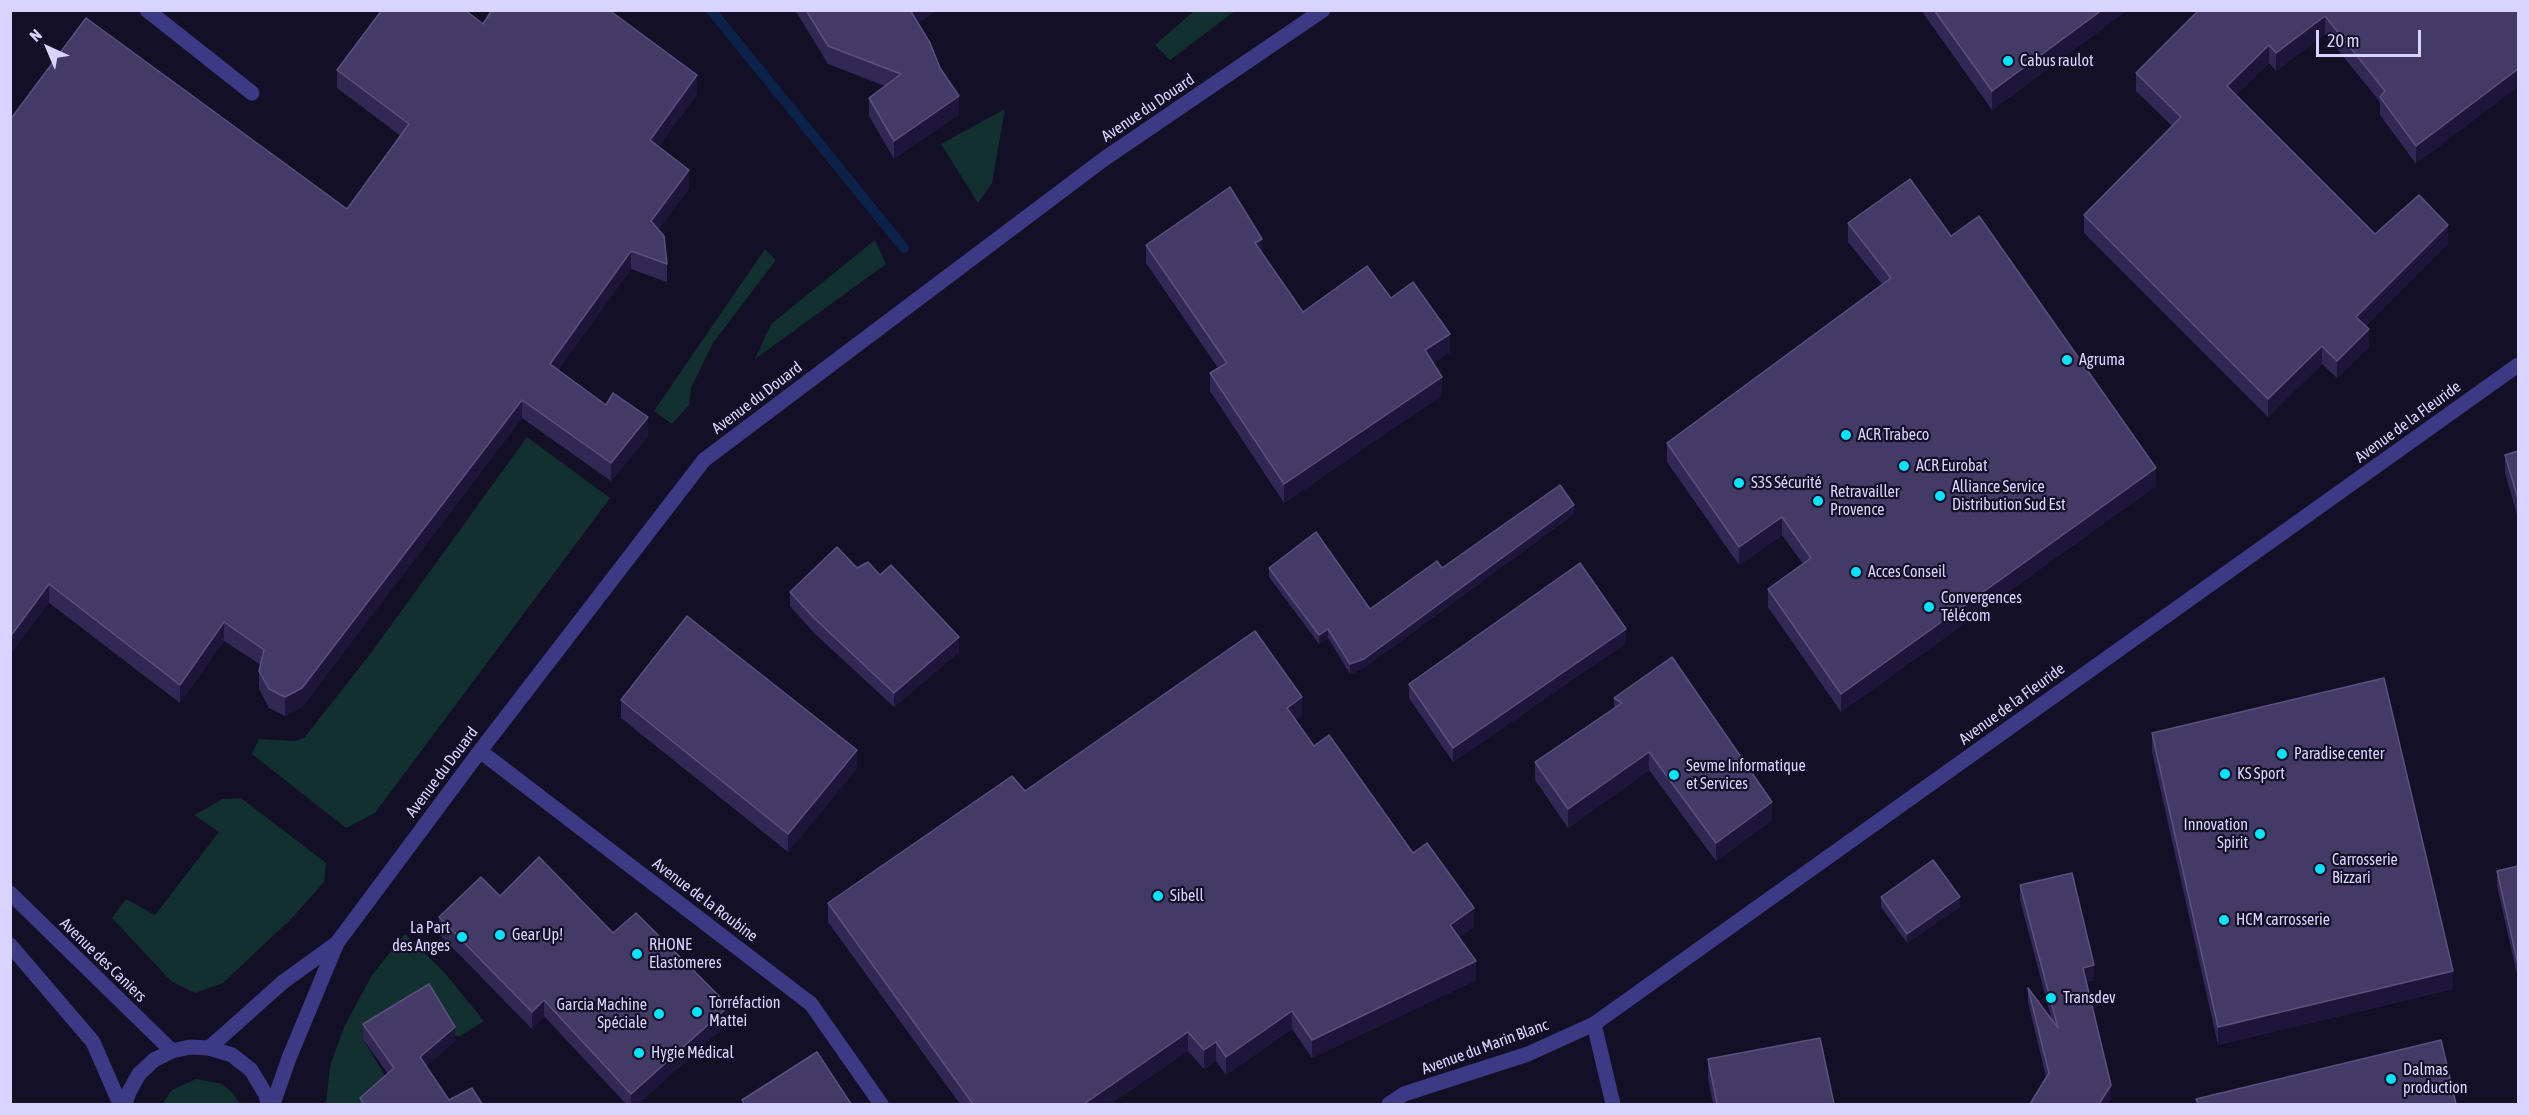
<!DOCTYPE html>
<html>
<head>
<meta charset="utf-8">
<style>
	body { margin:0 }
	#map { position:relative; width:2529px; height:1115px; overflow:hidden; background:#130f26; font-family:"Asap Condensed",sans-serif }
	canvas { display:block }
	.frame { position:absolute; inset:0; border:12px solid #d9d4ff; pointer-events:none }
	.north { position:absolute; left:18px; top:18px; width:60px; height:60px; -webkit-text-stroke:4px #130f26; paint-order:stroke; rotate:316deg; font-size:16px; font-weight:700; line-height:24px; text-align:center; color:#d9d4ff }
	.north::after { content:''; display:block; margin:auto; width:21px; height:27px; background:#d9d4ff; clip-path:polygon(50% 0,100% 100%,50% 72%,0 100%) }
	.scale { position:absolute; left:2316px; top:30px; width:105px; height:27px; box-sizing:border-box; border:3px solid #d9d4ff; border-top:0; padding-left:8px; font-size:18px; line-height:21px; white-space:nowrap; color:#d9d4ff; -webkit-text-stroke:4px #130f26; paint-order:stroke }
</style>
</head>
<body>
<div id="map">
<canvas width="2529" height="1115"></canvas>
<div class="frame"></div>
<div class="north">N</div>
<div class="scale">20 m</div>
</div>
<script>
const c = document.querySelector('canvas').getContext('2d');
c.lineJoin = 'round';
function paint(path, color) { c.fillStyle = color; c.fill(path, 'evenodd'); }
const shape = rows => new Path2D(rows.map(r => 'M' + r).join(''));
function trace(path, color, width, dash) { c.strokeStyle = color; c.lineWidth = width; c.lineCap = dash ? 'butt' : 'round'; c.setLineDash(dash || []); c.stroke(path); }
function drawText(font, color, halo, rows, align = 'center') {
  c.font = font + ' "Asap Condensed",sans-serif'; c.lineWidth = 4.5; c.setLineDash([]); c.textBaseline = 'middle'; c.strokeStyle = halo; c.fillStyle = color; for (const [text, x, y, turn = 0] of rows) {
    c.save(); c.translate(x, y); c.rotate((+turn || 0) * Math.PI / 180); c.textAlign = isNaN(turn) ? turn : align; if (halo) c.strokeText(text, 0, 0); c.fillText(text, 0, 0); c.restore();
  }
}
const green = shape([
	[1194,11,1235,11,1170,60,1155,45],
	[1005,109,992,183,978,203,941,144],
	[875,240,886,264,755,359,771,324],
	[765,249,776,260,713,343,691,388,689,405,672,424,654,411],
	[527,437,610,498,375,813,346,828,252,754,259,739,295,741,304,738,371,653],
	[241,798,326,863,324,882,292,918,223,983,195,993,171,981,112,918,126,899,155,915,219,832,194,815,223,799],
	[405,934,444,972,484,1021,459,1037,450,1033,363,1039,391,1086,367,1104,326,1104,330,1066,344,1027,372,975],
	[196,1079,222,1084,232,1092,240,1104,162,1104,172,1090]
]);
const stream = shape([
	[711,10,904,248]
]);
const minor = shape([
	[147,10,252,93],
	[480,751,811,1004,881,1104],
	[209,1048,283,982,337,943],
	[273,1104,289,1058,337,943,480,751,704,460,1104,159,1323,10],
	[1389,1104,1404,1094,1528,1054,1594,1024],
	[1613,1104,1594,1024,2518,365]
]);
const tertiary = shape([
	[10,893,172,1051],
	[10,945,93,1042,120,1104],
	[125,1104,129,1092,139,1074,154,1060,172,1051,190,1047,209,1048,232,1055,251,1070,266,1095,268,1104]
]);
const wall = shape([
	[795,10,937,10,918,23,940,68,959,114,894,159,869,116,869,98,885,86,828,64],
	[1921,10,2125,10,2125,12,1992,110],
	[2199,10,2518,10,2416,164,2380,115,2380,102,2325,34,2276,71,2269,63,2236,95,2375,234,2448,243,2365,326,2369,347,2337,378,2322,364,2268,417,2084,233,2084,215,2172,126,2136,91,2136,73],
	[483,24,697,94,658,147,689,189,658,229,667,264,667,282,631,269,558,370,648,436,611,481,522,418,302,707,285,716,269,708,259,689,259,671,261,665,224,641,180,703,49,603,10,120,347,209,401,136,337,88,337,70],
	[1848,223,1951,236,2156,486,1841,712,1768,607,1768,589,1803,564,1782,535,1739,565,1667,462,1667,443,1882,284,1848,242],
	[1146,245,1262,253,1303,312,1391,298,1450,352,1433,363,1442,395,1284,503,1210,391,1210,373,1218,368,1146,263],
	[2518,451,2518,518,2505,473,2505,455],
	[1574,514,1364,668,1350,674,1328,638,1319,644,1269,577,1269,568,1370,609,1442,568],
	[857,568,880,575,959,652,894,707,814,633,790,606,790,592],
	[1626,643,1453,762,1409,698,1409,684],
	[1672,657,1772,820,1716,861,1649,770,1568,828,1535,780,1535,762,1614,708,1614,698],
	[621,700,857,768,788,852,621,718],
	[1302,715,1295,720,1314,746,1413,853,1474,927,1459,937,1476,980,1312,1058,1292,1029,1226,1075,1216,1061,1204,1069,1188,1051,1110,1104,960,1104,828,922,828,903,1025,791],
	[2152,733,2453,989,2218,1045,2152,752],
	[2518,866,2518,979,2497,886,2497,871],
	[2020,885,2094,980,2086,982,2111,1099,2108,1104,2030,1104,2046,1077,2028,1002,2028,988,2052,1021,2020,900],
	[1881,897,1960,907,1907,943,1881,907],
	[439,917,613,933,729,1022,638,1104,626,1104,544,1016,532,1029,439,934],
	[363,1024,455,1041,426,1066,449,1100,482,1104,360,1104,360,1098,388,1074,363,1039],
	[1708,1059,1834,1104,1713,1104,1708,1078]
]);
const shadedWall = shape([
	[910,10,937,10,910,28],
	[2102,10,2125,10,2125,12,1992,110,1992,91],
	[2325,16,2325,34,2276,71,2276,53],
	[2269,45,2269,63,2227,104,2227,86],
	[2518,69,2518,87,2416,164,2416,146],
	[697,75,697,94,650,158,650,140],
	[959,96,959,114,894,159,894,141],
	[689,170,689,189,651,239,651,221],
	[2448,225,2448,243,2356,335,2356,317],
	[1262,239,1262,258,1255,243],
	[631,251,631,269,550,382,550,364],
	[2369,329,2369,347,2337,378,2337,361],
	[1450,334,1450,352,1425,368,1425,350],
	[2322,346,2322,364,2268,417,2268,399],
	[1442,377,1442,395,1284,503,1284,484],
	[522,400,522,418,302,707,285,716,285,697],
	[648,417,648,436,611,481,611,463],
	[2156,468,2156,486,1841,712,1841,694],
	[1574,505,1574,514,1364,668,1350,674,1350,664],
	[1782,517,1782,535,1739,565,1739,547],
	[49,584,49,603,10,655,10,637],
	[224,622,224,641,180,703,180,685],
	[1328,629,1328,638,1319,644,1319,635],
	[1626,629,1626,643,1453,762,1453,748],
	[959,637,959,652,894,707,894,693],
	[1302,697,1302,715,1287,726,1287,708],
	[857,750,857,768,788,852,788,834],
	[1649,752,1649,770,1568,828,1568,809],
	[1772,802,1772,820,1716,861,1716,843],
	[1960,897,1960,907,1907,943,1907,934],
	[1474,908,1474,927,1450,944,1450,925],
	[1476,961,1476,980,1312,1058,1312,1040],
	[2094,965,2094,980,2083,982,2083,968],
	[2453,971,2453,989,2218,1045,2218,1027],
	[544,1000,544,1016,532,1029,532,1012],
	[729,1006,729,1022,638,1104,631,1104,631,1094],
	[1292,1011,1292,1029,1226,1075,1226,1057],
	[455,1027,455,1041,420,1072,420,1057],
	[1188,1032,1188,1051,1110,1104,1084,1104],
	[1216,1042,1216,1061,1204,1069,1204,1050],
	[2111,1085,2111,1099,2108,1104,2099,1104]
]);
const building = shape([
	[382,10,465,10,483,24,492,10,609,10,697,75,650,140,689,170,651,221,664,236,667,264,631,251,550,364,606,405,613,393,648,417,611,463,522,400,302,688,285,697,269,689,259,671,264,650,224,622,180,685,49,584,10,637,10,120,86,18,347,209,409,124,337,70,382,10],
	[806,10,910,10,930,43,940,68,959,96,894,141,869,98,901,74,828,46,806,10],
	[1934,10,2102,10,1992,91,1934,10],
	[2199,10,2518,10,2518,69,2416,146,2380,97,2385,91,2325,16,2276,53,2269,45,2227,86,2375,234,2419,195,2448,225,2356,317,2369,329,2337,361,2322,346,2268,399,2084,215,2181,117,2136,73,2199,10],
	[1910,179,1951,236,1979,216,2156,468,1841,694,1768,589,1811,558,1782,517,1739,547,1667,443,1891,278,1848,223,1910,179],
	[1230,187,1262,239,1255,243,1303,312,1367,266,1391,298,1413,282,1450,334,1425,350,1442,377,1284,484,1210,373,1227,363,1146,245,1230,187],
	[2518,451,2518,499,2505,455,2518,451],
	[1560,485,1574,505,1364,659,1350,664,1328,629,1319,635,1269,568,1316,532,1370,609,1437,561,1442,568,1560,485],
	[837,547,857,568,868,562,880,575,891,565,959,637,894,693,814,618,790,592,837,547],
	[1580,563,1626,629,1453,748,1409,684,1580,563],
	[687,616,857,750,788,834,621,700,687,616],
	[1255,631,1302,697,1287,708,1314,746,1329,735,1413,853,1427,843,1474,908,1450,925,1476,961,1312,1040,1292,1011,1226,1057,1216,1042,1204,1050,1188,1032,1084,1104,973,1104,828,903,1012,776,1025,791,1255,631],
	[1672,657,1772,802,1716,843,1649,752,1568,809,1535,762,1622,703,1614,698,1672,657],
	[2384,678,2453,971,2218,1027,2152,733,2384,678],
	[539,857,613,933,636,913,729,1006,631,1094,544,1000,532,1012,439,917,481,877,500,896,539,857],
	[1933,860,1960,897,1907,934,1881,897,1933,860],
	[2518,866,2518,965,2497,871,2518,866],
	[2072,873,2094,965,2083,968,2111,1085,2099,1104,2030,1104,2049,1073,2028,988,2058,1028,2020,885,2072,873],
	[429,984,455,1027,420,1057,449,1100,472,1088,482,1104,364,1104,360,1098,394,1068,363,1024,429,984],
	[1820,1038,1834,1104,1717,1104,1708,1059,1820,1038],
	[2441,1040,2456,1104,2198,1104,2196,1099,2441,1040],
	[817,1052,851,1104,744,1104,742,1100,817,1052]
]);
const markers = [
	[2008,61,6,"#00e5ff"],
	[2067,360,6,"#00e5ff"],
	[1846,435,6,"#00e5ff"],
	[1904,466,6,"#00e5ff"],
	[1739,483,6,"#00e5ff"],
	[1940,496,6,"#00e5ff"],
	[1818,501,6,"#00e5ff"],
	[1856,572,6,"#00e5ff"],
	[1929,607,6,"#00e5ff"],
	[2282,754,6,"#00e5ff"],
	[2225,774,6,"#00e5ff"],
	[1674,775,6,"#00e5ff"],
	[2260,834,6,"#00e5ff"],
	[2320,869,6,"#00e5ff"],
	[1158,896,6,"#00e5ff"],
	[2224,920,6,"#00e5ff"],
	[500,935,6,"#00e5ff"],
	[462,937,6,"#00e5ff"],
	[637,954,6,"#00e5ff"],
	[2051,998,6,"#00e5ff"],
	[697,1012,6,"#00e5ff"],
	[659,1014,6,"#00e5ff"],
	[639,1053,6,"#00e5ff"],
	[2391,1079,6,"#00e5ff"]
];
const poiNames = [
	["Cabus raulot",2020,61],
	["Agruma",2079,360],
	["ACR Trabeco",1858,435],
	["ACR Eurobat",1916,466],
	["S3S Sécurité",1751,483],
	["Alliance Service",1952,487],
	["Distribution Sud Est",1952,505],
	["Retravailler",1830,492],
	["Provence",1830,510],
	["Acces Conseil",1868,572],
	["Convergences",1941,598],
	["Télécom",1941,616],
	["Paradise center",2294,754],
	["Sevme Informatique",1686,766],
	["et Services",1686,784],
	["KS Sport",2237,774],
	["Innovation",2248,825,"right"],
	["Spirit",2248,843,"right"],
	["Carrosserie",2332,860],
	["Bizzari",2332,878],
	["Sibell",1170,896],
	["HCM carrosserie",2236,920],
	["La Part",450,928,"right"],
	["des Anges",450,946,"right"],
	["Gear Up!",512,935],
	["RHONE",649,945],
	["Elastomeres",649,963],
	["Transdev",2063,998],
	["Torréfaction",709,1003],
	["Mattei",709,1021],
	["Garcia Machine",647,1005,"right"],
	["Spéciale",647,1023,"right"],
	["Hygie Médical",651,1053],
	["Dalmas",2403,1070],
	["production",2403,1088]
];
const streetNames = [
	["Avenue du Douard",1148,108,-34],
	["Avenue du Douard",757,398,-37],
	["Avenue de la Fleuride",2408,422,-36],
	["Avenue de la Fleuride",2012,704,-36],
	["Avenue du Douard",442,772,-53],
	["Avenue de la Roubine",705,900,37],
	["Avenue des Caniers",103,960,44],
	["Avenue du Marin Blanc",1485,1047,-20]
];
paint(green, '#12302f');
trace(stream, '#0c2248', 10);
trace(minor, '#3d3a85', 15);
trace(tertiary, '#3d3a85', 15);
paint(wall, '#312854');
paint(shadedWall, '#1d163a');
paint(building, '#433a66');
trace(building, '#5a527e', 1.5);
for (const [x, y, r, color] of markers) { const dot = new Path2D(); dot.arc(x, y, r, 0, 2 * Math.PI); c.fillStyle = color; c.fill(dot); trace(dot, '#130f26', 2); }
drawText('16px', '#d9d4ff', '#130f26', poiNames, 'left');
drawText('16px', '#d9d4ff', '#130f26', streetNames);
</script>
</body>
</html>
